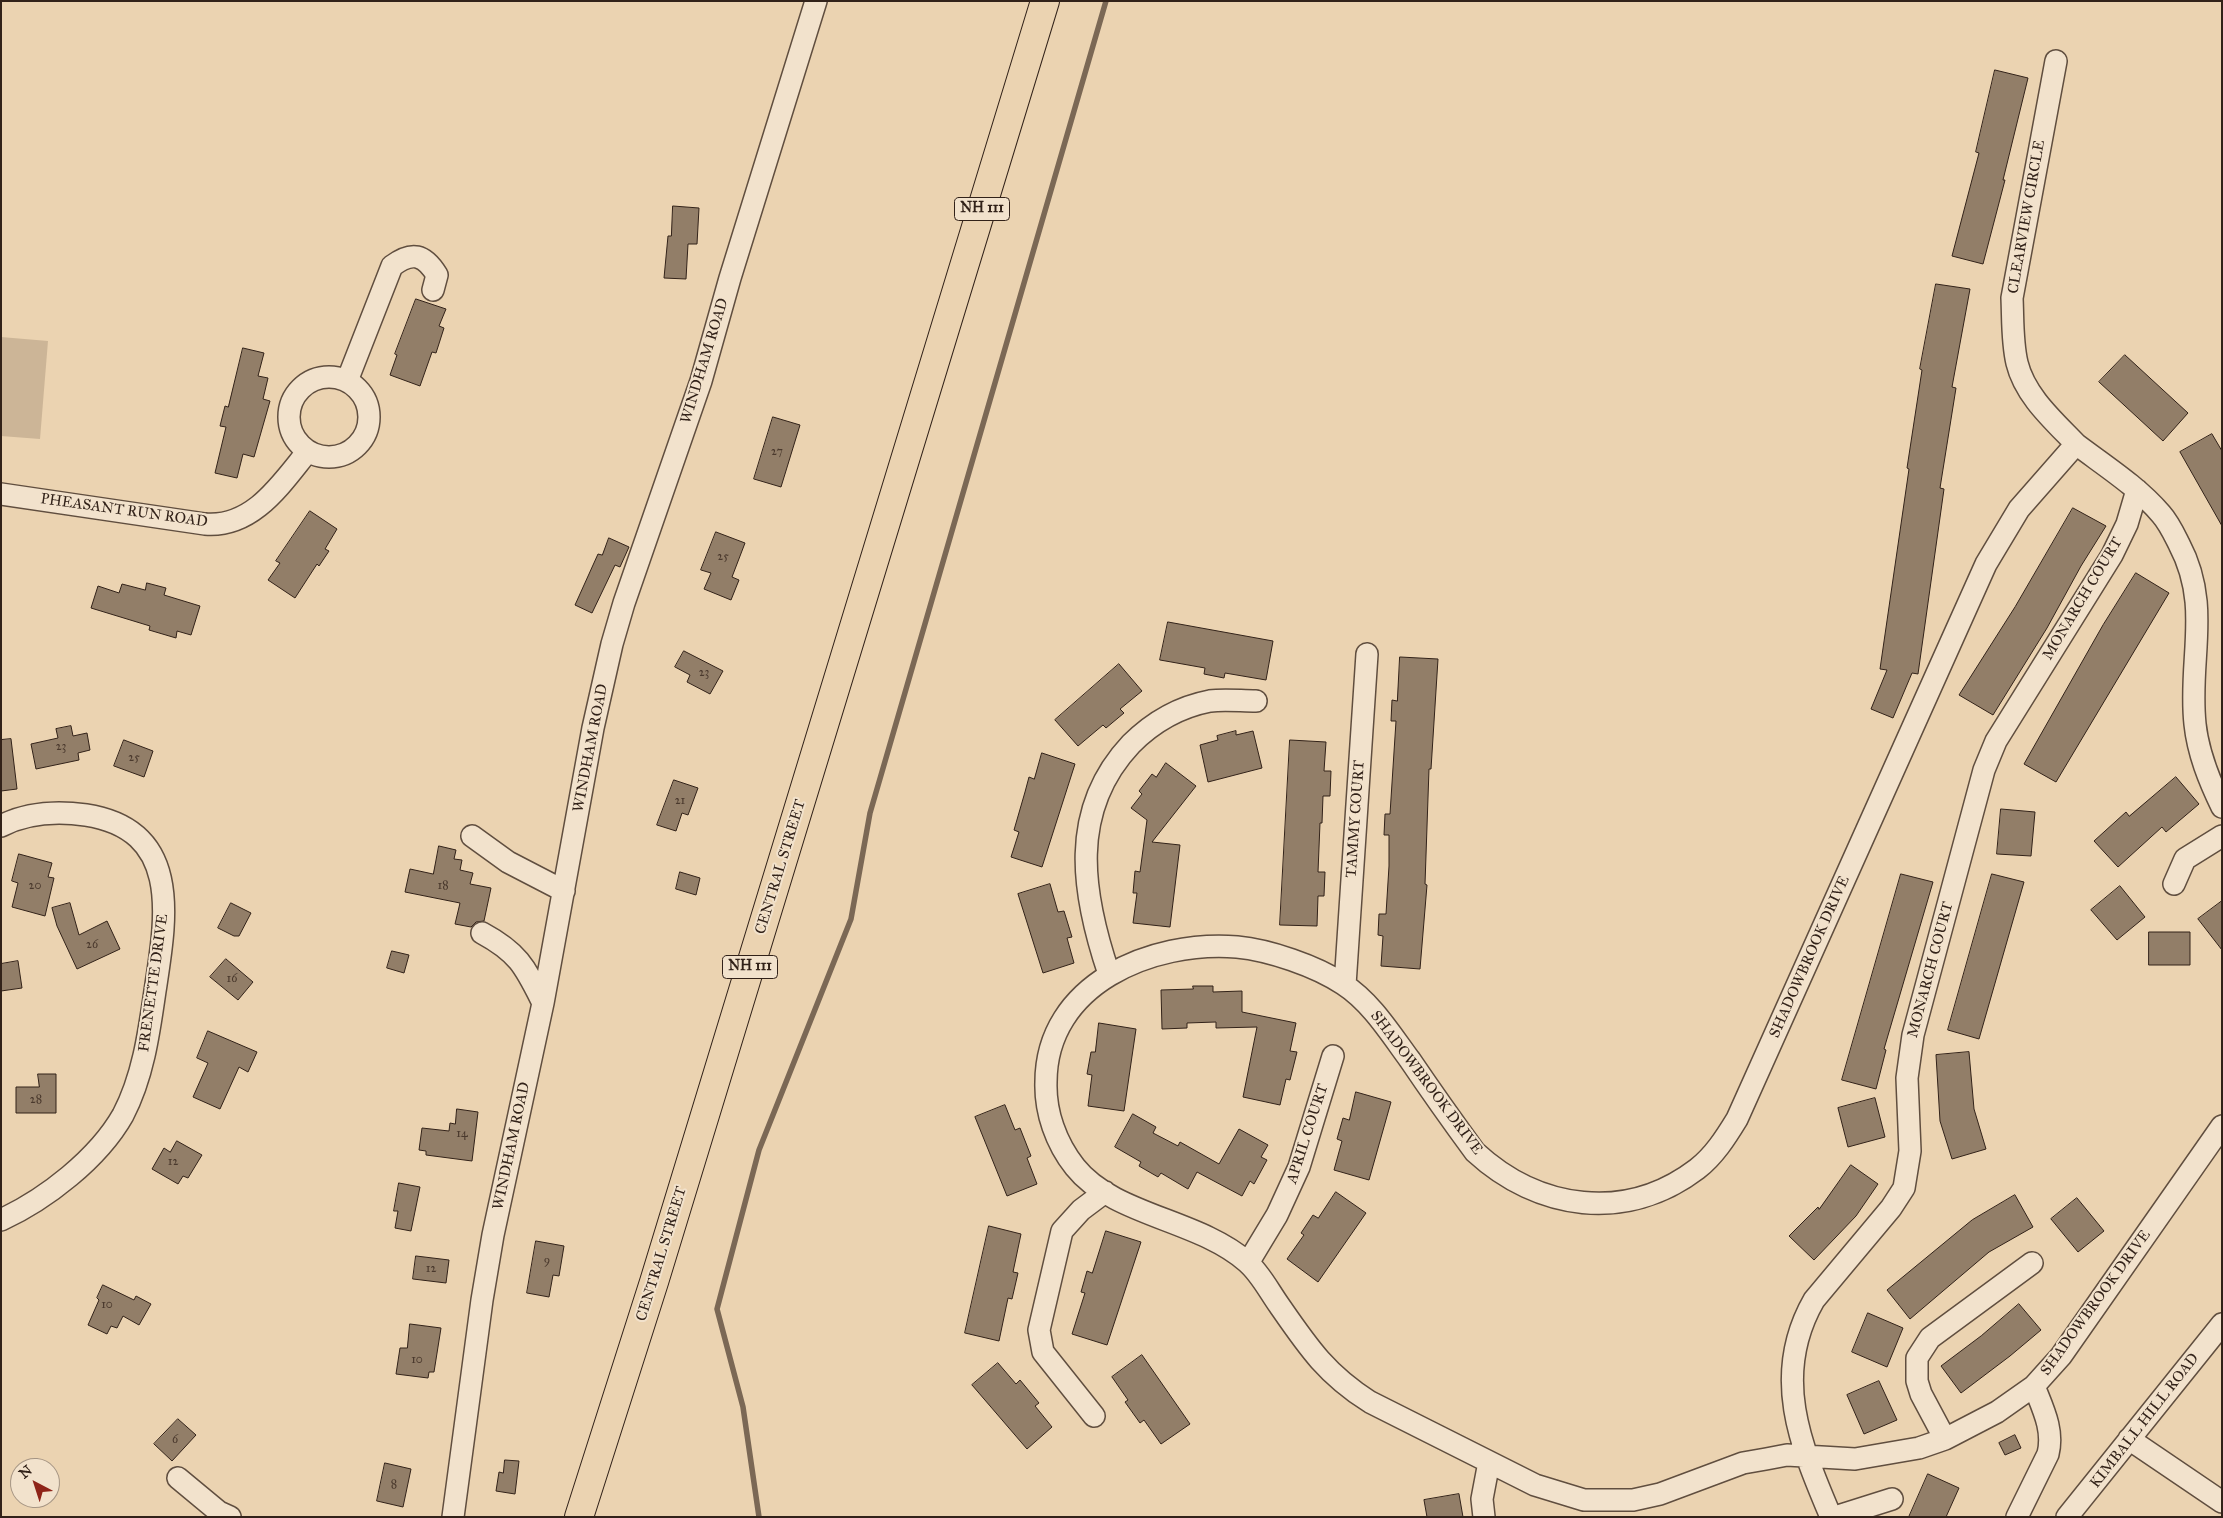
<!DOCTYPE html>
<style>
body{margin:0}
#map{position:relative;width:2223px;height:1518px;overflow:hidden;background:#ebd3b1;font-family:"IM FELL Great Primer",serif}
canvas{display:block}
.frame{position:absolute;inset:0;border:2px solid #322219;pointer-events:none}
.north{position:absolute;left:10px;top:1458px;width:50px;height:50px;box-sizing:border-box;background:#f2e2cc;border:1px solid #a59584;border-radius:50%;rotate:320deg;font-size:14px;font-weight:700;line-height:20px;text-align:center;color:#322219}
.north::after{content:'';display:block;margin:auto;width:18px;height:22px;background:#8f2418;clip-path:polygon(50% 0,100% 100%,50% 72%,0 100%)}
</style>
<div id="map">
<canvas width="2223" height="1518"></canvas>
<div class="frame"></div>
<div class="north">N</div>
</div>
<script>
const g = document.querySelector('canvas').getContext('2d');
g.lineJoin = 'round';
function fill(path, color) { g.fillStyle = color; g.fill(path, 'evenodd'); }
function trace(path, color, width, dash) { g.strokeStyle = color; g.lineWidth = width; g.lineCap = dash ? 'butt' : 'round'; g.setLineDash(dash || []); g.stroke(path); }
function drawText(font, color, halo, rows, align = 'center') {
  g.font = font + ' "IM FELL Great Primer",serif'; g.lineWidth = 4; g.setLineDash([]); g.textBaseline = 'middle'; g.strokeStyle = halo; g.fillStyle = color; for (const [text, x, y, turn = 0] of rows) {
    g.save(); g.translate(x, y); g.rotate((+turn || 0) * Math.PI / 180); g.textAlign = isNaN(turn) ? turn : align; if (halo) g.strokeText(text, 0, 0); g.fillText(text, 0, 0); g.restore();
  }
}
fill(new Path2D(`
 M1,337L48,341L40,439L1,436Z`), '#ccb597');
trace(new Path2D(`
 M759,1517L743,1407L717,1309L759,1150L851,919L870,813L1106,1`), '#7b6855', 5.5);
const building = new Path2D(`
 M1995,70L2028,78L2003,180H2005L1983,264L1952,256L1979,153L1976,152Z
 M673,206L699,208L697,244H688L686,279L664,278L668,236H671Z
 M1936,284L1970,289L1952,387L1956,388L1940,488L1944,489L1918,674L1912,673L1893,718L1871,709L1887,670L1880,669L1909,469L1907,468L1922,370L1920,369Z
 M416,299L446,309L439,326L444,328L436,353L432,352L420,386L390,375L397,355L395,354Z
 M243,348L264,353L258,376L268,378L263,399L270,401L254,457L243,454L237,478L215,473L226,427L220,426L225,406L228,407Z
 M2125,355L2188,413L2163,441L2099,382Z
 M773,417L800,425L781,487L754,479Z
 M2212,434L2222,451V526L2180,452Z
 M2073,508L2106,526L2081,566L2047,628L1993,715L1959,695L2015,607Z
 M310,511L337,529L325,549L329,551L319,566L317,564L295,598L268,580L280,563L276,561Z
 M716,532L745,543L732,577L739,580L731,600L704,589L711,573L701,570Z
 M609,538L629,547L620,567L615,565L592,613L575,605L598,554L602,555Z
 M2136,573L2169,593L2056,782L2024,764L2103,625Z
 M147,583L166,588L164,595L200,606L191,635L177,631L176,638L149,630L150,626L91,608L98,586L119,593L122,584L145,590Z
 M1168,622L1273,641L1266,680L1225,673L1224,678L1204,674L1205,668L1160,660Z
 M684,651L723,671L710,694L687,682L690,675L675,667Z
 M1400,657L1438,659L1431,769H1429L1425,884L1427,885L1420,969L1381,966L1383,936L1378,935L1379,914H1386L1389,866V835H1384L1385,814H1390L1396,721H1391L1392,700L1397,701Z
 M1119,664L1142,691L1120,709L1124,713L1106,728L1103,725L1078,746L1055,720Z
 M71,726L73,736L87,733L90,750L78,753L79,760L36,769L31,744L58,738L56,729Z
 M1236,731V735L1253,731L1262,768L1208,782L1200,745L1218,740L1217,736Z
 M11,739L17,789L1,791V740Z
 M124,740L153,751L144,777L114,766Z
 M1290,740L1326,742L1324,771H1331L1330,796H1323L1322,823H1320L1318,872H1325L1324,896H1318L1317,926L1280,925Z
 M1042,753L1075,764L1042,867L1011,857L1019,832L1014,830L1025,792L1029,777L1034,779Z
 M1166,763L1196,786L1152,842L1180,845L1170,927L1133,923L1137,893H1133L1135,871L1140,872L1147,820L1131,808L1142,794L1139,791L1152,774L1156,777Z
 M2176,777L2199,804L2166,832L2162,827L2118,867L2094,841L2126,812L2129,816Z
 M674,780L698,788L688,815L682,813L676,831L657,825Z
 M2001,809L2035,812L2031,856L1997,854Z
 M439,846L456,850L454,859L462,860L460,870L473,873L470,884L491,888L484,921L476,922L471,927L455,924L460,903L405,892L410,869L433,874Z
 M19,854L52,863L48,877L54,878L45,916L12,907L18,883L12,881Z
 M680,872L700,878L696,895L676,889Z
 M1901,874L1933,882L1884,1049L1886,1050L1876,1089L1842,1080Z
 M1992,874L2024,882L1979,1039L1948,1030Z
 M1050,884L1058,912L1064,911L1072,937L1067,938L1074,963L1043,973L1018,894Z
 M2120,886L2145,917L2117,940L2091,910Z
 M2222,901V950L2198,919Z
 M70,903L79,935L107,921L120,949L77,969L57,926L52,908Z
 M231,903L251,913L239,936H234L218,928Z
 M2149,932H2190V965H2149Z
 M392,951L409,955L404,973L387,968Z
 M226,959L253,982L238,1000L210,977Z
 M18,961L22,988L1,991V964Z
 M1193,986H1213V992L1242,991V1012L1296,1023L1290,1051L1297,1052L1290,1080L1286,1079L1280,1105L1243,1097L1257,1027L1216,1028V1022L1187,1023V1028L1162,1029L1161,990L1193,989Z
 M1099,1023L1136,1029L1124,1111L1088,1106L1092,1075L1087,1074L1091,1052H1095Z
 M208,1031L257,1052L248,1072L239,1067L220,1109L193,1097L208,1063L197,1058Z
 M1969,1052L1974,1109L1986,1149L1952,1159L1940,1121L1936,1055Z
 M38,1074H56V1113H16V1087H39Z
 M1356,1092L1391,1102L1369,1180L1334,1170L1342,1141L1337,1139L1343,1118L1349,1120Z
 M1875,1098L1885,1137L1848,1147L1838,1108Z
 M1005,1105L1015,1130L1020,1128L1031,1156L1027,1158L1037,1184L1007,1196L975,1117Z
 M457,1109L478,1112L472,1161L426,1155V1151L419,1150L422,1128L449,1131L450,1123L455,1124Z
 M1133,1114L1156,1127L1153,1133L1178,1146L1180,1142L1219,1164L1239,1129L1268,1145L1261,1157L1267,1160L1254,1184L1250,1181L1242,1196L1197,1172L1188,1189L1161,1173L1158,1177L1139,1166L1141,1162L1115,1147Z
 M177,1141L202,1155L188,1178L183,1176L178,1184L152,1169L164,1148L170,1152Z
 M1851,1165L1878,1184L1856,1216L1814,1260L1789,1236L1818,1207L1819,1209Z
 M399,1183L420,1187L411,1231L395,1228L398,1211H394Z
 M1336,1192L1366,1213L1318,1282L1287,1259L1304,1235L1301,1233L1313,1215L1318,1218Z
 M2015,1195L2033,1227L1989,1252L1910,1319L1887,1290L1972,1220Z
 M2077,1198L2104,1231L2078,1252L2051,1219Z
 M989,1226L1021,1234L1013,1272L1018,1273L1012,1299L1008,1298L999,1341L965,1333Z
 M1106,1231L1141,1242L1107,1345L1072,1334L1085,1293L1081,1292L1087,1271L1092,1273Z
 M536,1241L564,1246L559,1276L553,1275L549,1297L527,1293Z
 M416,1256L449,1260L446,1283L413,1279Z
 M103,1285L134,1300L136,1296L151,1304L139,1325L123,1316L117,1328L111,1326L107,1334L88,1325L99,1300L97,1298Z
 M2019,1304L2041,1330L2010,1356L1961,1393L1941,1366L1981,1336Z
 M1868,1313L1903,1328L1887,1367L1852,1352Z
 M410,1324L441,1328L434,1372H429L428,1378L396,1374L400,1348H407Z
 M1142,1355L1190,1424L1161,1444L1144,1420L1140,1423L1125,1402L1128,1400L1112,1377Z
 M998,1363L1016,1384L1020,1380L1039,1403L1035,1406L1052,1427L1027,1449L972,1385Z
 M1879,1381L1897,1420L1864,1434L1847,1395Z
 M178,1419L196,1435L172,1461L154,1444Z
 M2015,1435L2021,1448L2005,1455L1999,1443Z
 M505,1460L519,1461L515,1494L496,1491L499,1472L503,1473Z
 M385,1463L411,1469L403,1507L377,1501Z
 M1928,1474L1959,1488L1946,1517H1909Z
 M1459,1494L1463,1517H1427L1424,1500Z`);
fill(building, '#927e68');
trace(building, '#322219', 1);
const minor = new Path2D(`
 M2056,61L2012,298C2013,319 2012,342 2017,363C2025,396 2054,421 2076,444
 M289 417a40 40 0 1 1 80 0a40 40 0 1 1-80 0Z
 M347,381L392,266C412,251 424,254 437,275L433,290
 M1,494L205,524C253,528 281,484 308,451
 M2222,807C2209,780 2198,753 2195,724C2188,659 2212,606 2179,544C2174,534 2169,523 2161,514C2137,486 2105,466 2076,444L2019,509L1986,564L1737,1119C1726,1137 1714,1156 1697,1169C1626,1223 1538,1210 1475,1152C1453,1122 1431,1091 1410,1060C1390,1033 1371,1002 1343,984C1316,966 1269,950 1237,947C1152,940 1046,984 1046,1082C1045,1112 1056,1143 1075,1167C1114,1216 1198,1219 1247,1262C1260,1273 1269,1291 1279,1305C1308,1347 1326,1374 1370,1402L1535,1485L1584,1500H1633L1660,1494L1743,1463L1766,1459L1787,1455L1855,1459L1919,1448L1945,1439L1997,1412L2034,1386L2061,1356L2222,1126
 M1,826C28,812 57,811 86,815C183,830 166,919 155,991C149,1033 143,1077 123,1115C98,1159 46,1199 1,1220
 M472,836L508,862L564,891
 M2174,884L2185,859L2222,836
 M482,933C519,953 525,967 543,1003
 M1109,974C1082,894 1068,811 1131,744C1153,722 1179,707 1210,701C1224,699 1241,701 1256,701
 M1345,985L1367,654
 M1248,1263L1277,1215L1299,1167L1333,1056
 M1094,1416L1043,1352L1039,1330L1062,1231L1081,1210L1105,1192
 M1945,1439L1921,1394L1917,1381V1358L1930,1338L2032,1263
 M2129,1439L2222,1502
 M178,1478L219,1512L230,1517
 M453,1517L482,1300L493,1235L543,1003L593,728L612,644L624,603L701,381L730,278L816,1
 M1484,1517L1482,1499L1489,1462
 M1831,1517C1800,1444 1771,1375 1814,1300L1891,1208L1904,1188L1910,1151L1907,1078L1913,1035L1984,770L1996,741L2112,555L2127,524L2137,490
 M1835,1517L1892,1499
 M2017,1517L2048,1454C2054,1430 2043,1409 2034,1386
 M2067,1517L2222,1324`);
const major = new Path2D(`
 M579,1517L654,1282L1045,1`);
trace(minor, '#604e3f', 24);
trace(major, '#322219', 30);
trace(minor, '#f2e2cc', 21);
trace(major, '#ebd3b1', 28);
drawText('12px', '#4a392d', null, [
 ["27",777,452],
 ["25",723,557],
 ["23",704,673],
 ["23",61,747],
 ["25",134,758],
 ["21",680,801],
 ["20",35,886],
 ["18",443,886],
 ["26",92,945],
 ["16",232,979],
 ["28",36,1100],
 ["14",462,1134],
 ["12",173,1162],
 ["9",547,1261],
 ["12",431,1269],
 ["10",107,1305],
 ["10",417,1360],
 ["6",175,1440],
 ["8",394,1485]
]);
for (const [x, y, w] of [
 [982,209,55],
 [750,967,55]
]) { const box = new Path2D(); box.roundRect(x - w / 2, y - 11.5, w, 23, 4); g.fillStyle = '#f2e2cc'; g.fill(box); trace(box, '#322219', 1); }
drawText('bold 14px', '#322219', null, [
 ["NH 111",982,209],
 ["NH 111",750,967]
]);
drawText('15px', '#322219', '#f2e2cc', [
 ["CLEARVIEW CIRCLE",2027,217,-80],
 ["WINDHAM ROAD",705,361,-73],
 ["PHEASANT RUN ROAD",124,511,8],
 ["MONARCH COURT",2083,599,-59],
 ["WINDHAM ROAD",591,748,-79],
 ["TAMMY COURT",1356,819,-86],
 ["CENTRAL STREET",781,867,-73],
 ["SHADOWBROOK DRIVE",1810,957,-66],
 ["MONARCH COURT",1931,970,-75],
 ["FRENETTE DRIVE",154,983,-82],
 ["SHADOWBROOK DRIVE",1426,1083,53],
 ["APRIL COURT",1308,1134,-72],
 ["WINDHAM ROAD",512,1146,-78],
 ["CENTRAL STREET",662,1254,-73],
 ["SHADOWBROOK DRIVE",2096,1303,-54],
 ["KIMBALL HILL ROAD",2145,1421,-52]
]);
</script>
